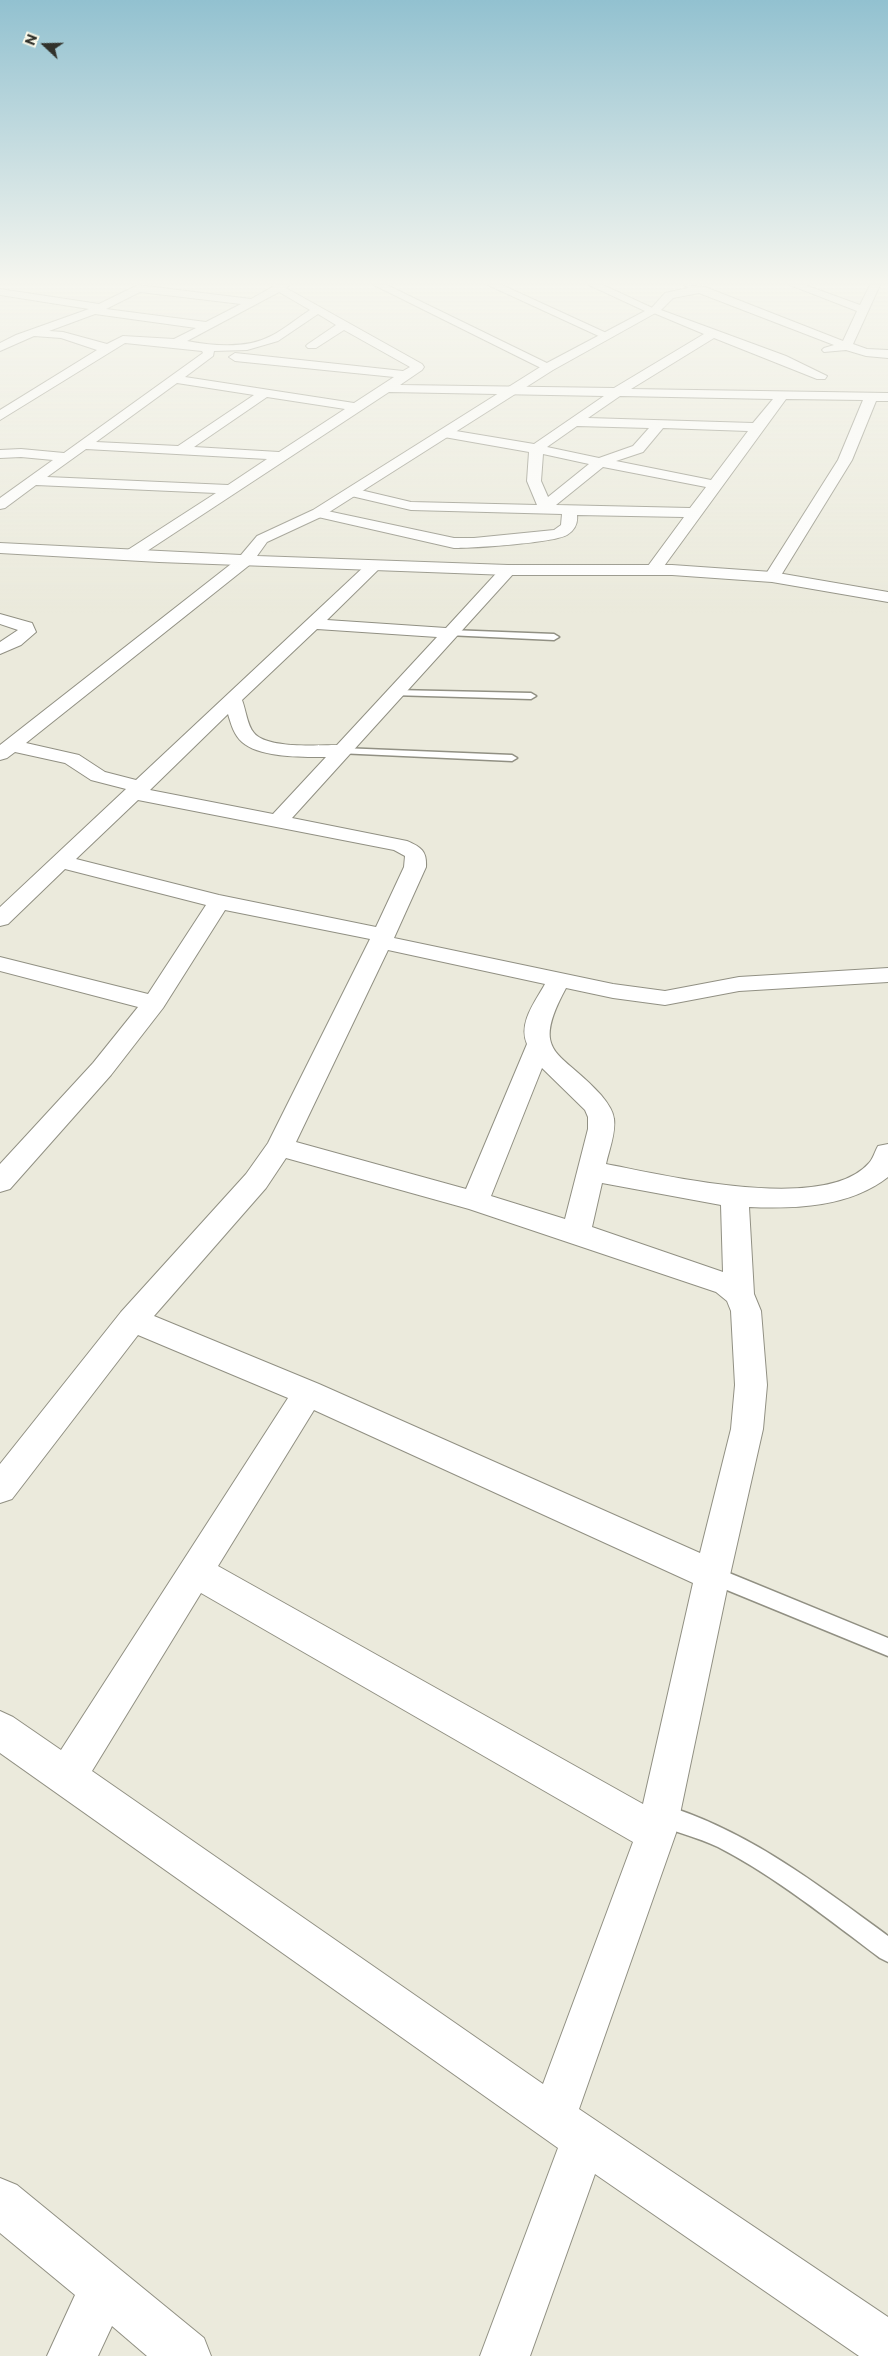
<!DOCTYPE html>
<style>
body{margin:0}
#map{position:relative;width:888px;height:2356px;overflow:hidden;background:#ebeadc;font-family:Commissioner,sans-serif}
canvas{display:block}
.north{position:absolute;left:20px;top:20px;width:50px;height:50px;-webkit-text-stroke:4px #f9f8e9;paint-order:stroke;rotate:291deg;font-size:14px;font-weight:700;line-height:20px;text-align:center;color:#32322c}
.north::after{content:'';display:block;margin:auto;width:18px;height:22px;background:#32322c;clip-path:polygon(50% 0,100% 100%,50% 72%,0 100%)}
</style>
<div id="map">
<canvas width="888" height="2356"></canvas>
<div class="north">N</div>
</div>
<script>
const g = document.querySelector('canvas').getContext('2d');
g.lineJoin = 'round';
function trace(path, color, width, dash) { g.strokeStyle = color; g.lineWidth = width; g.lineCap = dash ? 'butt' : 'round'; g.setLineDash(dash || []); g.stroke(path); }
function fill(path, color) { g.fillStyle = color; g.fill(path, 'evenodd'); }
const lane = new Path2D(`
 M450,630L554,634L559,637L554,640L447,635V631Z
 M395,690L531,693L536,696L531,699L391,695V691Z
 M342,748L512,755L517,758L512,761L338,753L337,751Z
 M712,1566L888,1638V1656L705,1581L702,1575L705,1569Z
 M661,1804C747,1830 816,1883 888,1936V1962L880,1958C828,1919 776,1877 718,1847C697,1837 675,1832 653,1823L650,1815L653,1807Z`);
const street = new Path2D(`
 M138,285L251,299L276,285H289L286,288L422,364L424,367L422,370L400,385L614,388L704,334L649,311L665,293L688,288L684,285L705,287L843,341L857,311L790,285H805L860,305L870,285H880L853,344L867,349L888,350V358L866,356L846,350L824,352L822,350L824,348L834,345L699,293L673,298L661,310L786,356L827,376L825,379H817L714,338L631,389L888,393V401H876L852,460L780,577L778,580H766L764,577L838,460L863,400L786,399L659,573H647L645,570L684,517L577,515C578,523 575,530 567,535C553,543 474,548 454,548L318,517L311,513L318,509L454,538H474L554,530L561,525L562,514L411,510L347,495L345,492L352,488L411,502L537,505L527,481L529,452L444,437L437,433L444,429L534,444L604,396L389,392L135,559H123L121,556L123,553L216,493L36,485L5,508L0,509V498L53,460L21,457L0,458V450L21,449L64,453L203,353L202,351L125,343L0,420V410L97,350L61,338L34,336L0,351V343L16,335L89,309L0,295V289L99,304ZM140,292L241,304L206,322L106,309ZM279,292L310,310C297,318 285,329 271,336C247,349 213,346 187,341ZM95,314L196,328L174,339L123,336L107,344L63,332L49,331ZM318,314L336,325L308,344L306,346L308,348H316L344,330L410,367L403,371L235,353L229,357L235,361L394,377L354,403L185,377L213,356L214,351L247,350L278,341ZM177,383L254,395L178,446L96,442ZM620,396L773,399L753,423L588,418ZM267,397L345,409L279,452L194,447ZM577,426L649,428L633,446L599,458L547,447ZM663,428L748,431L711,480L616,461L643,452ZM86,449L267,459L228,485L47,477ZM543,454L589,464L548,497L541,481ZM603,467L706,487L690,508L556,505Z
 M374,285H387L555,367L549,371L545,370Z
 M488,285H502L613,336L607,339L603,338Z
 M246,555L252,557L254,560L252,563L26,743L79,755L105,772L136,780L369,562H381L383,565L327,620L446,628L502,567H514L516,570L514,573L292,818L407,841C421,847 427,851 426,867L394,938L613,984L665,991L739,977L888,968V982L739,991L665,1005L613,998L566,988C529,1056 561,1050 601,1095C606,1101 613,1110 614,1119C616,1133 609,1150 606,1164C664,1175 825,1214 869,1163C873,1159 875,1151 878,1146L888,1144V1177C850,1207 796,1209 749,1207L754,1294L761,1311L767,1385L763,1429L730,1575L676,1833L579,2109L888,2317V2356H859L595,2174L530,2356H480L558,2148L0,1753V1711L13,1717L61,1750L288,1398L138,1335L12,1499L0,1503V1464L121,1312L246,1174L268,1143L370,939L225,910L163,1008L111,1075L10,1189L0,1192V1164L93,1063L138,1007L0,971V957L148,994L206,905L65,869L8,924L0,926V907L126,789L91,780L65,763L15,752L7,758L0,760V745L240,557ZM317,629L437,637L337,745C317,745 267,749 254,733C247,725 246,710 242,700ZM228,714C231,724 234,735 242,742C260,758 303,757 326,757L273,814L150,790ZM138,800L394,850L405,856L404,867L376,927L219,895L76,859ZM388,950L545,984C535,1002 518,1023 527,1044L466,1189L296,1142ZM542,1068L585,1110L588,1117V1129L565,1219L491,1196ZM286,1158L469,1209L716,1292L727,1301L731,1311L735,1385L731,1429L700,1553L319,1384L154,1316L266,1188ZM602,1183L721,1205L723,1272L592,1227ZM314,1410L693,1583L643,1804L218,1566ZM201,1593L633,1842L543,2084L92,1771Z
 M0,614L32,623L36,632L21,645L0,654V642L18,630L0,624Z
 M0,2178L17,2185L204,2338L211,2356H147L112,2326L98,2356H47L75,2295L0,2233Z`);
const secondary = new Path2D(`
 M589,285H603L659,311L553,370L323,516L267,542L257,556L508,565H672L772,572L888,592V602L772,582L672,575H508L159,562L0,553V543L241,555L257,536L313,510L545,364L645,311Z`);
trace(lane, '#919083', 3);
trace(street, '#919083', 2);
trace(secondary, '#919083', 2);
fill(lane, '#fff');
fill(street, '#fff');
fill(secondary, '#fff');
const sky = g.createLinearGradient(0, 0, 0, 615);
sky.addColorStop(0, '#92c1d0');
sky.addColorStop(0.46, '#f6f6ef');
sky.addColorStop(1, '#f6f6ef00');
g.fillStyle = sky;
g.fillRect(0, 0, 888, 615);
</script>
